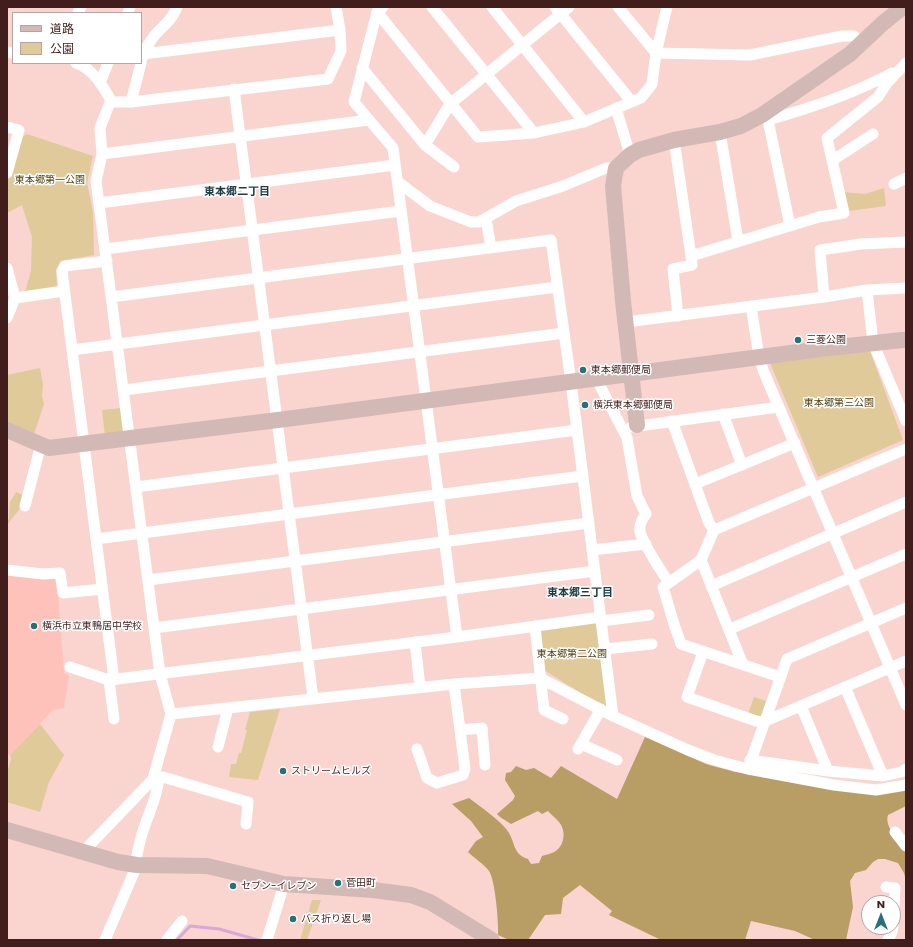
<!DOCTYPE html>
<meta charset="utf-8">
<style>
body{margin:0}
#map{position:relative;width:913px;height:947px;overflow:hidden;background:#fad4cf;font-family:Poppins,"Noto Sans JP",sans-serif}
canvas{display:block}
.frame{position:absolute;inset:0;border:8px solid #411e1b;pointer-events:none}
.legend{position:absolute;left:12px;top:12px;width:130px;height:52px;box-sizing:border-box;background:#fff;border:1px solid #b3a5a4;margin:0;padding:5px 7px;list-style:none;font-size:12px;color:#411e1b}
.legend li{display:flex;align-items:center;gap:8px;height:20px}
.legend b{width:20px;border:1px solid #b3a5a4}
.north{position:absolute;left:861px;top:895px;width:40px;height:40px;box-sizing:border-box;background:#fff;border:1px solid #b3a5a4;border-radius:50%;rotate:0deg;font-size:11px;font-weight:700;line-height:16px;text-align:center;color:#411e1b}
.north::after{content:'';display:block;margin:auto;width:14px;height:18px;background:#277179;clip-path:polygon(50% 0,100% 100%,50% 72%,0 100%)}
</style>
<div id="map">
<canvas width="913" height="947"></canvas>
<div class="frame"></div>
<ul class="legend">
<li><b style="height:5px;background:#d2b9b6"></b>道路</li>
<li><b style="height:11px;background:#e0ca99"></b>公園</li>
</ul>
<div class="north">N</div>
</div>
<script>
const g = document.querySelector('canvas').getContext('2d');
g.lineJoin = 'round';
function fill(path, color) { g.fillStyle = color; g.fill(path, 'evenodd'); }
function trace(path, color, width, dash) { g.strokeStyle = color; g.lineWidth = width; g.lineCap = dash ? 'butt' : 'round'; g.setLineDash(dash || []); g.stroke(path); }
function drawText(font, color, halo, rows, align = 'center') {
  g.font = font + ' Poppins,"Noto Sans JP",sans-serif'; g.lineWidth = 3; g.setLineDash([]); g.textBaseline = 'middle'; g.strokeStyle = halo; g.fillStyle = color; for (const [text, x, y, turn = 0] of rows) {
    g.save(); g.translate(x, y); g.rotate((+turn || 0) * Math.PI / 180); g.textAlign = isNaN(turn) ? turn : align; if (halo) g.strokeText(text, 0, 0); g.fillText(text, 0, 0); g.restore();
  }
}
fill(new Path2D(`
 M7,574L57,579L64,673L69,676L64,708L53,710L10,755H7Z`), '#fec2ba');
fill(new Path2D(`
 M27,134L93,156L87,183L93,212L94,255L60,261L56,270L57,289L25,292L31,271L32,237L22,205L7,213V184L20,138Z
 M884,188L886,206L849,211L843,192L865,194Z
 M870,351L903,440L818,477L770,363Z
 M40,368L43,385L42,396L44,404L34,434L7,424V375Z
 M122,408L125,431L105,436L102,410Z
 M16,492L25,496L21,507L7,525L9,518L10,502Z
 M598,621L608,710L544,670L538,629Z
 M754,697L766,701L760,719L748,714Z
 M280,709L258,780L229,777L231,764H236L239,753H241L247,730H245L250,712Z
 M40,724L64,755L49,782L40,812L7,802V773L11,759L10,755Z
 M312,900H321L307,940H300Z`), '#e0ca99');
fill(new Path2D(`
 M645,737L706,764L735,772L838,789H906V806L888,815C884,827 899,840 905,850C908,856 906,874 906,881L904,873L898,863L885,859H878L873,862L866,870L855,873L850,881L853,907L846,940H815L795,931L751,921L745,940H661L609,915L612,911L580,885L563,898L561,914L545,915L528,940H509L498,935C499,924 495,879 489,871C484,864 474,858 468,852L476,841L483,837L471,821L452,804L469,798C482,808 497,818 507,830C516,842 512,854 528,859L531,864L539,863L542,856C546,855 553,853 556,851C565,844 566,830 559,822C556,818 551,815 548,811L542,814L538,811L511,824L500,817L497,814L513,800L515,796L505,780L506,773L511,772L516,766L526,770L534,768L551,778L561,766L617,799Z`), '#b89e64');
trace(new Path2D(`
 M177,940L190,926L219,929L258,940`), '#d8a9d7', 3);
trace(new Path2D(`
 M383,7L377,12L354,102L393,148L457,637
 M432,7L534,133
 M492,7L584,122
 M555,7L631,101
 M618,7L656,53L750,55L842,36H854L861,44
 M377,12L478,137L534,133L584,122L641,98L652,84L656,53L667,7
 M78,13L81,7
 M128,13L130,7
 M7,52L13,53
 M143,54L340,30
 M141,62C143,53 147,46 152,39C160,27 172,22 177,7
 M76,63C94,69 103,87 112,102L109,105L100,128L102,154L96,181L160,674L171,714L153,779L83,852
 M362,68L425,145L454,167
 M100,83L108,63
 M234,89L313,698
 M112,102H131L328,79L341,51L340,30L336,7
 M131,102L141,63
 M616,108L630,155
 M763,115L768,120L790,226
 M768,120C811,108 853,94 892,73
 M7,127L19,130L7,173
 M720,132L738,241
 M674,140L691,256
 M425,145L450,104L569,7
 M102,154L369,120
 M833,160L873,134
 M398,182L430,206L471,222H479L516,201L563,186L606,168H616
 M894,184L906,178
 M99,203L395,165
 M486,219L491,248
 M105,249L401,211
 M107,261L65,266L62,271L114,680
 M7,268L15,298L7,318
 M867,290L873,343L906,421
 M111,297L551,240L571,382L613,716
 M824,297L820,250L861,244L906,242
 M15,298L64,291
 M751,306L759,357L763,370L906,705
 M678,316L673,269L692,265L691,256L819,217L844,213L827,138L878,97L887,83L906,63
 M626,322L824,297L867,290L906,288
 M72,350L557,287
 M596,378L627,438L637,496L646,514C642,519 639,526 640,532C644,546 661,570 669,583
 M124,390L564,333
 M723,414L742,465
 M672,421L709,523L714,530
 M631,427L779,407
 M695,484L795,443
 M136,487L577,430
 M25,506L41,444
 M96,539L583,476
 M592,550L646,544
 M701,560L743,665
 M7,570L43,574L60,573L63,593L102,589
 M148,580L589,523
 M711,586L906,502
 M906,608L787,659L748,769L834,785L876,790L906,785
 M601,621L649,615
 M535,626L544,710L563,719
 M154,628L595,571
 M730,629L906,554
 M415,642L420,687
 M605,649L652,644
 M703,652L687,697L756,721L763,722L906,661
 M70,667L109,680L457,637L601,617
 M780,677L681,644L674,624L663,587L701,560L714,530L906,449
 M109,680L114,719
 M454,684L460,730L482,728L485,765
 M845,687L883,776
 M801,706L828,771
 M171,714L454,684L540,678L613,716L688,750L714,760L748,769
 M581,744L617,760
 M218,747L228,708
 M417,749L427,778L437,783L463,775L465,769L460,730
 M578,749L601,709
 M750,760L828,771L883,776L901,772L906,769
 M153,779L163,777L248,802L246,824
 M895,832L906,846
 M135,865C137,855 139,844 142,834C148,814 157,799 159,778
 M886,887L895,888L893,925
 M105,940L137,865
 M167,940L182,921
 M267,940L284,884
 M888,940L892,932L893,927`), '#fff', 11);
trace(new Path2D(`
 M637,425L623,301L613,186L616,168L630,155L639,150L674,140L720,132L741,126L762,115L850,54L883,23L903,7
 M7,430L49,448L286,419L821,349L902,340H906
 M7,830L118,862L137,865L207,866L284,884L373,890L411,895L430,902L492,940`), '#d2b9b6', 16);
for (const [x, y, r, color] of [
 [798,340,4,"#277179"],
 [583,370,4,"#277179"],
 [585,405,4,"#277179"],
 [34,626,4,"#277179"],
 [283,771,4,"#277179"],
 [338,883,4,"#277179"],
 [233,886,4,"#277179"],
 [293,919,4,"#277179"]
]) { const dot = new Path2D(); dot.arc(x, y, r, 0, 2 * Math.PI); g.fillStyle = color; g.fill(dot); trace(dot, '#fff', 1.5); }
drawText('10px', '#524011', '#fff', [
 ["東本郷第一公園",50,180],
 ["東本郷第三公園",839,403],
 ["東本郷第二公園",572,654]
]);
drawText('10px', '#411e1b', '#fff', [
 ["三菱公園",806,340],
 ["東本郷郵便局",591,370],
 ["横浜東本郷郵便局",593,405],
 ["横浜市立東鴨居中学校",42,626],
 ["ストリームヒルズ",291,771],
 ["菅田町",346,883],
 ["セブン-イレブン",241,886],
 ["バス折り返し場",301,919]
], 'left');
drawText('bold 11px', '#1c3e42', '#fff', [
 ["東本郷二丁目",237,192],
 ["東本郷三丁目",580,593]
]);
</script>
